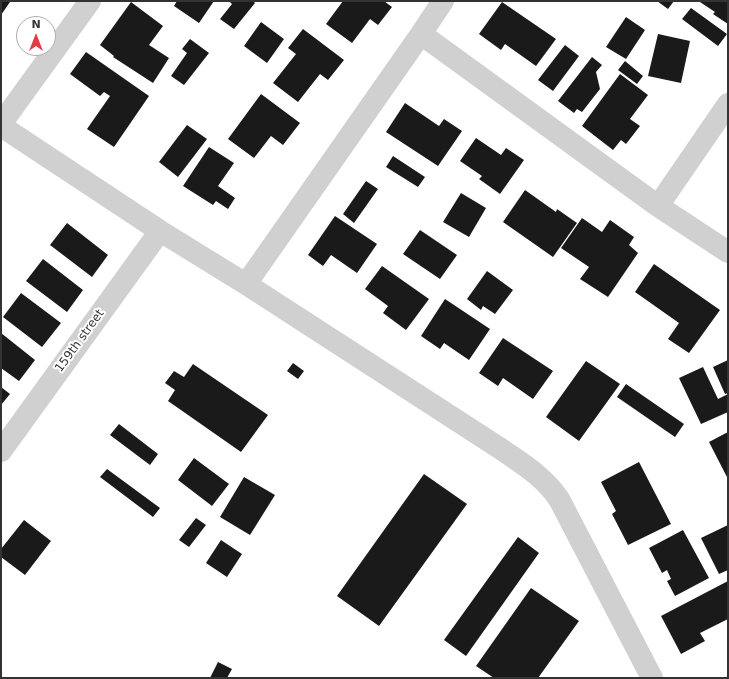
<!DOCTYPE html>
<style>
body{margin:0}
#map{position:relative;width:729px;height:679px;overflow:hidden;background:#fff;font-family:"DejaVu Sans",sans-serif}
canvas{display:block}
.frame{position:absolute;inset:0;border:2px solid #333;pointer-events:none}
.north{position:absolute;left:16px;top:16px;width:40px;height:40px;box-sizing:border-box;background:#fff;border:1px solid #adadad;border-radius:50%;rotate:0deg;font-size:11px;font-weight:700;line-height:16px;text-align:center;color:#333}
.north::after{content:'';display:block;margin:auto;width:14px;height:18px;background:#e63946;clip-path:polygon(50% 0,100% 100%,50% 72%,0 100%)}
</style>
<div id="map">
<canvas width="729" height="679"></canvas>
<div class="frame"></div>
<div class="north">N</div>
</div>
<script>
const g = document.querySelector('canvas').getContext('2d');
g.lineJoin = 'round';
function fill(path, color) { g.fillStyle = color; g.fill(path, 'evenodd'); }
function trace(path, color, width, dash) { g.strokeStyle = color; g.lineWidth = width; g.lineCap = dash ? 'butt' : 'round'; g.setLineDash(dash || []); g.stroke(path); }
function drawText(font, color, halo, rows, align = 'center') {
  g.font = font + ' "DejaVu Sans",sans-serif'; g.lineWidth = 4; g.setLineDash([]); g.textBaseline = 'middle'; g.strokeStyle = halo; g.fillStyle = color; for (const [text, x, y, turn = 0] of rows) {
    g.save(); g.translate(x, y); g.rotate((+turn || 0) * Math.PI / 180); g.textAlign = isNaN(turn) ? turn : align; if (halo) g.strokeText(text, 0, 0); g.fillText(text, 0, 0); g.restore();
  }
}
fill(new Path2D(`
 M1,1H9L10,2L1,15Z
 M177,1H214L199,23L174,6Z
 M229,1H253L255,3L234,29L220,19L232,4Z
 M343,1H384L392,7L378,25L370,19L352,43L326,24Z
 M657,1H674L668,9Z
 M701,1H728V24L713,14L715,12L700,2Z
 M131,2L163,26L149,45L169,58L153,83L113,57L114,56L100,45Z
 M502,2L556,39L536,66L505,44L501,50L479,34Z
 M691,8L727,34L718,46L682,19Z
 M626,17L645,30L626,59L606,47Z
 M261,22L284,39L267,63L244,46Z
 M303,29L344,60L328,80L320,74L298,102L273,83L296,54L288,48Z
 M658,34L690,41L681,83L648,76Z
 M190,39L209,53L184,85L171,76L187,53L182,49Z
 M565,45L579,56L553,91L538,80Z
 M86,52L149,96L114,147L87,129L110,96L104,92L100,96L70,74Z
 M592,57L602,65L596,72L600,89L582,112L577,109L574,113L558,101Z
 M625,61L643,76L637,84L618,70Z
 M620,74L648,95L630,119L640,126L626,144L621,140L613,150L582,126Z
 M261,94L300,123L283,145L271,136L254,158L228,139Z
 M405,103L439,126L444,119L462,131L438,166L386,132Z
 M187,125L207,139L178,177L159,162Z
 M476,138L501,155L506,148L524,160L500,194L479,179L482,176L460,161Z
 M209,147L234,163L218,186L235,198L228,209L216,201L213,205L183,186Z
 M393,156L425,177L418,187L386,167Z
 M366,181L378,189L354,223L343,214Z
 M525,190L556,212L557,209L577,223L553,257L503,222Z
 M461,193L486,208L469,237L443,222Z
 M335,216L377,244L357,273L331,255L323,266L308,255Z
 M582,218L602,232L610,220L634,237L629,245L638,253L608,297L580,279L589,267L561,248Z
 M67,223L108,255L92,277L50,245Z
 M420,230L457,255L440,279L403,254Z
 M43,259L83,290L67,312L26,281Z
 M654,264L720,310L689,353L668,339L679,323L635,292Z
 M382,266L429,299L406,330L383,313L388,306L365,289Z
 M487,271L513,290L495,314L483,306L481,310L467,299Z
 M21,293L61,323L42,347L3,317Z
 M445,299L490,329L469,360L444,343L440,349L421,336Z
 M1,333L35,360L19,381L1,368Z
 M503,338L553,371L533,399L503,378L498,386L479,373Z
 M728,360V393L725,394L713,367Z
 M586,361L620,384L579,441L546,417Z
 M293,363L304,371L298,379L287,371Z
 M193,364L268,415L241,452L168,401L175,390L165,383L174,371L184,377Z
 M703,367L718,399L728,394V412L701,424L679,378Z
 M626,384L684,424L675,437L617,397Z
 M1,387L10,394L1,405Z
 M119,424L158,454L150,465L110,435Z
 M728,432V479L709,442Z
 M194,458L229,484L212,506L178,480Z
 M639,462L671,524L628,545L612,514L616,511L601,482Z
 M107,469L160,508L153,517L100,477Z
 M424,474L467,504L379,626L337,596Z
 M244,477L275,495L250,535L220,517Z
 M196,518L206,525L189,547L179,540Z
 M24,520L51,541L25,575L1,557V549Z
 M728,525V570L719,574L701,538Z
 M683,530L709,578L675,596L667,581L671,579L667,570L662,573L649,548Z
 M518,537L539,553L466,656L444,640Z
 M221,540L242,554L227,577L206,563Z
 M728,581V619L700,633L705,641L681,654L661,616Z
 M531,588L579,621L538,678H494L476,666Z
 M218,662L232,669L227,678H210Z`), '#1a1a1a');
trace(new Path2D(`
 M421,34L658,206L728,252
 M1,124L90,1
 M1,126L160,231L246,284L501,449C524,465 543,476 559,499L652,678
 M658,206L728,104
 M246,284L421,34L443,1
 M1,451L160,231`), '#d0d0d0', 22);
drawText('12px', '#333', '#fff', [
 ["159th street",80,341,-54]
]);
</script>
